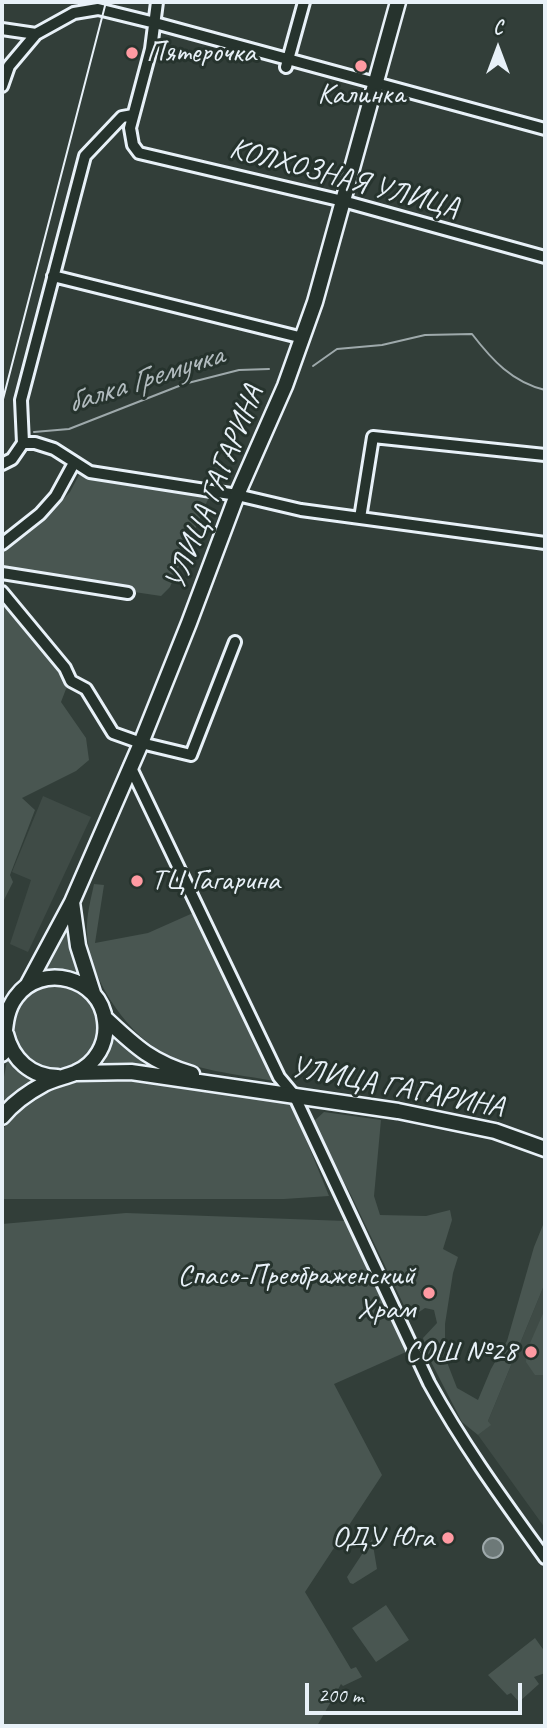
<!DOCTYPE html>
<meta charset="utf-8">
<style>
body{margin:0}
#map{position:relative;width:547px;height:1728px;overflow:hidden;background:#323e39;font-family:Caveat,sans-serif}
canvas{display:block}
.frame{position:absolute;inset:0;border:4px solid #e8f1f8;pointer-events:none}
.north{position:absolute;left:463px;top:14px;width:70px;height:70px;-webkit-text-stroke:5px #26332d;paint-order:stroke;rotate:0deg;font-size:19px;font-weight:700;line-height:28px;text-align:center;color:#e8f1f8}
.north::after{content:'';display:block;margin:auto;width:24px;height:32px;background:#e8f1f8;clip-path:polygon(50% 0,100% 100%,50% 72%,0 100%)}
.scale{position:absolute;left:305px;top:1683px;width:217px;height:32px;box-sizing:border-box;border:4px solid #e8f1f8;border-top:0;padding-left:9px;font-size:21px;line-height:24px;white-space:nowrap;color:#e8f1f8;-webkit-text-stroke:5px #26332d;paint-order:stroke}
</style>
<div id="map">
<canvas width="547" height="1728"></canvas>
<div class="frame"></div>
<div class="north">С</div>
<div class="scale">200 m</div>
</div>
<script>
const g = document.querySelector('canvas').getContext('2d');
g.lineJoin = 'round';
function fill(path, color) { g.fillStyle = color; g.fill(path, 'evenodd'); }
function trace(path, color, width, dash) { g.strokeStyle = color; g.lineWidth = width; g.lineCap = dash ? 'butt' : 'round'; g.setLineDash(dash || []); g.stroke(path); }
function drawText(font, color, halo, rows, align = 'center') {
  g.font = font + ' Caveat,sans-serif'; g.lineWidth = 6; g.setLineDash([]); g.textBaseline = 'middle'; g.strokeStyle = halo; g.fillStyle = color; for (const [text, x, y, turn = 0] of rows) {
    g.save(); g.translate(x, y); g.rotate((+turn || 0) * Math.PI / 180); g.textAlign = isNaN(turn) ? turn : align; if (halo) g.strokeText(text, 0, 0); g.fillText(text, 0, 0); g.restore();
  }
}
fill(new Path2D(`
 M43,796L91,817L28,952L10,944L31,880L12,872Z
 M545,1283V1528L478,1435L490,1425L488,1421Z`), '#3f4b46');
fill(new Path2D(`
 M79,475L179,489L209,497L170,587L161,596L7,573L2,570V550L7,542L23,535L35,523L39,524L70,492Z
 M2,597L71,684L66,689L61,702L86,738L89,760L76,771L22,798L35,810L10,875L13,882L2,904Z
 M94,884L104,885L95,943L148,933L193,913L277,1079L274,1081C237,1074 193,1071 160,1051C123,1029 88,975 87,932C86,916 91,899 94,884Z
 M66,931L70,932L79,975L60,970L39,974Z
 M14 1028a42 42 0 1 1 84 0a42 42 0 1 1-84 0Z
 M113,1033L147,1065L146,1067L99,1064L108,1049Z
 M8,1056L40,1081L2,1106V1087Z
 M84,1078L115,1079L278,1099L292,1105L329,1196L284,1199H2V1133C13,1102 56,1089 84,1078Z
 M324,1112L381,1120L374,1196L380,1215L426,1216L450,1210L452,1220L443,1249L458,1257L453,1273L445,1324V1357L457,1388L478,1400L491,1369L507,1341L534,1247L545,1220V1283L488,1421L491,1425L478,1435L462,1422L428,1356L423,1338L437,1323L434,1310L425,1308L410,1318L351,1195L312,1123Z
 M126,1213L346,1221L406,1352L334,1384L382,1475L305,1592L351,1669L356,1667L362,1677L343,1686L341,1684L317,1726H2V1224Z
 M545,1309V1375H535L526,1362L527,1350Z
 M372,1539L377,1569L353,1584L350,1583L347,1577Z
 M386,1605L409,1640L376,1662L352,1628Z
 M535,1638L545,1652V1673L534,1677L539,1684L519,1702L511,1693L507,1695L488,1675Z`), '#495651');
const water = new Path2D(`
 M483 1548a10 10 0 1 1 20 0a10 10 0 1 1-20 0Z`);
fill(water, '#6d7978');
trace(water, '#9ea9ab', 2);
trace(new Path2D(`
 M313,366L337,349L382,345L425,335L472,334C492,360 512,382 545,390
 M34,432L69,429L184,384L239,370L269,369`), '#9ea9ab', 2);
const minor = new Path2D(`
 M157,2L151,49L130,128L133,145L139,153L343,201L545,257
 M2,29L36,34L74,13L98,9L155,23L545,129
 M286,67L304,2
 M2,86L9,66L36,34
 M53,276L303,338
 M23,443H35L54,449L90,472L237,495L301,510L545,543
 M2,464L12,459L23,443L21,400L85,156L122,117L133,115
 M360,518L373,437L545,455
 M2,544L40,514L56,496L74,463
 M2,573L128,593
 M2,592L65,668L71,681L86,689L113,733L141,743L191,755L235,642
 M130,766L279,1077L294,1095L429,1383C463,1445 504,1501 545,1558`);
const major = new Path2D(`
 M72,902L78,946L93,993
 M27,986L72,902L139,748L189,623L237,495L285,386L315,302L398,2
 M105,1018C135,1046 151,1062 192,1074
 M6,1034C12,1059 31,1077 58,1077
 M2,1054C6,1035 3,1014 16,997C41,962 101,977 105,1021C108,1043 96,1064 75,1073C65,1077 54,1079 44,1084C29,1092 13,1103 2,1117
 M76,1073L131,1072L398,1111L495,1131L545,1149`);
trace(minor, '#e8f1f8', 16);
trace(major, '#e8f1f8', 19);
trace(minor, '#26332d', 10);
trace(major, '#26332d', 14);
trace(new Path2D(`
 M2,403L106,2`), '#e8f1f8', 2);
for (const [x, y, r, color] of [
 [132,53,7,"#ff9aa2"],
 [361,66,7,"#ff9aa2"],
 [137,881,7,"#ff9aa2"],
 [429,1293,7,"#ff9aa2"],
 [531,1352,7,"#ff9aa2"],
 [448,1538,7,"#ff9aa2"]
]) { const dot = new Path2D(); dot.arc(x, y, r, 0, 2 * Math.PI); g.fillStyle = color; g.fill(dot); trace(dot, '#26332d', 2.5); }
drawText('30px', '#e8f1f8', '#26332d', [
 ["Пятерочка",146,53,"left"],
 ["Калинка",361,95,"center"],
 ["ТЦ Гагарина",151,881,"left"],
 ["Спасо-Преображенский",415,1276],
 ["Храм",415,1310],
 ["СОШ №28",517,1352],
 ["ОДУ Юга",434,1538]
], 'right');
drawText('30px', '#e8f1f8', '#26332d', [
 ["КОЛХОЗНАЯ УЛИЦА",344,179,15],
 ["УЛИЦА ГАГАРИНА",215,488,-68],
 ["УЛИЦА ГАГАРИНА",397,1088,11]
]);
drawText('italic 32px', '#b1bbbe', '#26332d', [
 ["балка Гремучка",145,380,-18]
]);
</script>
